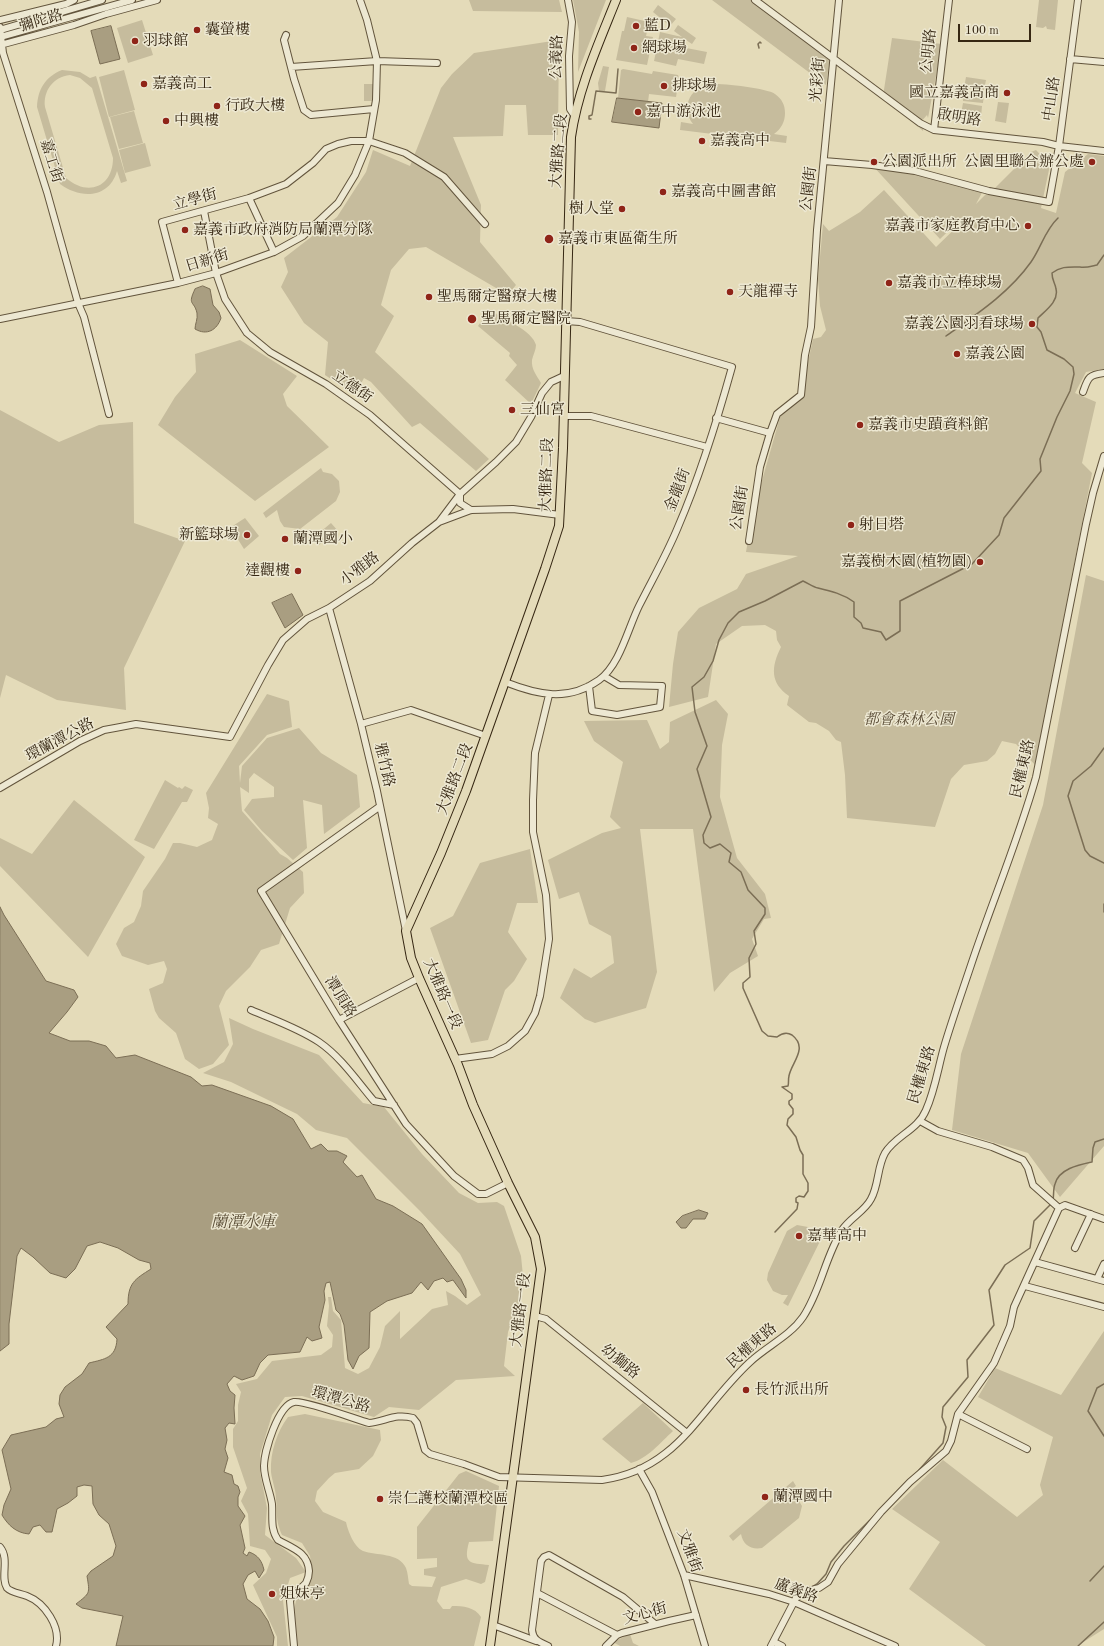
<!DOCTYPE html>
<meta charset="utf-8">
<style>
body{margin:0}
#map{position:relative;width:1104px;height:1646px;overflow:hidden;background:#e4dbb9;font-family:"Old Standard TT",serif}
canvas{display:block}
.scale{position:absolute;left:958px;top:24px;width:73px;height:18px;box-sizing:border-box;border:2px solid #362713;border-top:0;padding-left:5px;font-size:12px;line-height:14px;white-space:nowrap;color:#362713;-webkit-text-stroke:3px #ede8d2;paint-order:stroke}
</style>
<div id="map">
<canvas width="1104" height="1646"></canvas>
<div class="scale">100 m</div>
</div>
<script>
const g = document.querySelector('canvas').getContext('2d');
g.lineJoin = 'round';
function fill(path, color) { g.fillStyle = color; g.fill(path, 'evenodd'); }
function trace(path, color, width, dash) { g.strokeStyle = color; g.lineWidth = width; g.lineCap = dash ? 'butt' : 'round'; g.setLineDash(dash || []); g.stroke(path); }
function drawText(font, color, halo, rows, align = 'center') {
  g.font = font + ' "Old Standard TT","Noto Serif TC",serif'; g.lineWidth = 3; g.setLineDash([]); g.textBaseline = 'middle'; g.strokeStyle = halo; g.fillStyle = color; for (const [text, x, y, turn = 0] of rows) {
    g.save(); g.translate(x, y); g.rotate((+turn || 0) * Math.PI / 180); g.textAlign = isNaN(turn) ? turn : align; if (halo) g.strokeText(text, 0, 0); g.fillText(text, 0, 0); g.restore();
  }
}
fill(new Path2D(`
 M469,0H559L562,12L473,11Z
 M573,0H606L578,72L579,32Z
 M712,0H751L830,57L826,85Z
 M1039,0H1058L1055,30L1047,29L1046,26L1043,28L1036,27Z
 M658,5L676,19L670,26L653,12Z
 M627,17L649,22L646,36L653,37L647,65L616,60L622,31H624Z
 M142,20L153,55L128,63L117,28Z
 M678,25L696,38L692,44L683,38L681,47L707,52L704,64L678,59L676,66L654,61L660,32L682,37L674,31Z
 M892,38L942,44L928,118L927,115L920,123L924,125L923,131L883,96Z
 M559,40L558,135H528L526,105H505L503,136L453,137L481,205L480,242L516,285L508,295L426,247L409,249L391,270L381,305L394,316L375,352L489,459L476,471L420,423L412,427L371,382L364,378L355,395L325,375L328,342L304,323L281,287L288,272L284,258L337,217L366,172L373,150L410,166L441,88L452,74L474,53Z
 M603,66L609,67L605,91H599L598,83Z
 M623,69L652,74L653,71L678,75L679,78L676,97L649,94L648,102L618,98L621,70Z
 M62,70L80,72L90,78L96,76L127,181L121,183L117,171C109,199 80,199 60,184L37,107C38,89 45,77 62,70ZM70,75L80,78L92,88L113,158C113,187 88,197 66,178L45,107C43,91 53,77 70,75Z
 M124,70L135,110L109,117L99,77Z
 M966,77L986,80L984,90L964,88Z
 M364,84H373V101H364Z
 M707,84C719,83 766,88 775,94C782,99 785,105 785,113C785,122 781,129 774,134L787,136L786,143L680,130L681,122L693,124C681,108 689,90 707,84Z
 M964,91L984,93L983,103L963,101Z
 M998,102L1009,103L1006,123L995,121Z
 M963,103L982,106L981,117L961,114Z
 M134,111L143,143L119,149L110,117Z
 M145,143L151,166L125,173L119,150Z
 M1036,150L1050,165L1041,208L1056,213L1065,172L1088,154L1104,156V369L1086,372L1075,393L1096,402L1082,463L1092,473L1035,765L1016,744L1002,741L995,754L987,761L964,765L951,779L935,827L847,818L845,775L841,742L836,740L829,731L816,723L809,722L787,705L789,696C770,683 771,667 781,647L777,640L776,631L765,625L742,626L716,644L708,697L669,707L673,664L678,632L699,608L737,589L746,574L798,556L746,552L752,516L780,417L801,395L813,339L821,337L826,330L820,306L818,279L823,224L829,231L860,212L884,190L936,247L965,219L964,216L940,239L872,165L920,173L984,189L976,204L989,191H992L1031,152Z
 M489,310C501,317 533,331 536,345C536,350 533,355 532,360C531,369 537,376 541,383L531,404L505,380L517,365L509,356L510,353L478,326Z
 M240,340L297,376L283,394L287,406L329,447L255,501L158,425L175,397L196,372L195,354Z
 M0,410L59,442L99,425L133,422L134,523L185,541L124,668L126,710L57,700L6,675L0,698Z
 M321,468L323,472L332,474L339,481L340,492L336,501L300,529L284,527L280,521L277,510L266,518L263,513Z
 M245,518L259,536L244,549L234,533L228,529Z
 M331,523L338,531L319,545L313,538Z
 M1086,575L1104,581V1146L1060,1197L1028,1153L952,1130L961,1054L1043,805Z
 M267,694L289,701L292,727L267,735L239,766L240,783L242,766L267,738L299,728L321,753L357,775L360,807L324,834L322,805L303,800L307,848L293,860L262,831L244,810L252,799L274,797V787L254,773L249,779V793L240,787L242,811L280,854L287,858L303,872L304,893L290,908L279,944L261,950L250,967L226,991L219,1006L229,1045L213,1064L199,1069L185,1059L176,1033L159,1018L155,1011L149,989L163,983L167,969L164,961L148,965L122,956L116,944L124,928L134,922L141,906L143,891L165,859L173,843H180L197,847L212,840L218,824L208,818L209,808L206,793Z
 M716,700L728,714L722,745L720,797L737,858L765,894L771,918L764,919L752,939L758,956L730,973L714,992L693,829H640L657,972L646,1008L595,1023L585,1019L560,998L574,968L591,978L614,963L611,936L589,924L579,892L559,899L548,860L602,833L621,828L610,817L623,762L594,741L584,721L647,720L660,749L669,742L670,722Z
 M165,780L178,788L179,787L182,789L185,786L193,790L187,802H182L154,849L134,840Z
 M74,800L145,857L88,957L0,866V838L32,854Z
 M530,849L538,903H517L508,932L527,959L514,981L505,990L488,1040L471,1043L430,928L453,916L480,863Z
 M229,1018L253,1029L319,1055L363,1103L384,1107L422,1154L459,1193L478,1203L497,1202L504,1206L521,1256L523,1276L518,1287L523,1309L515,1313L508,1332L504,1366L515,1376L456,1380L419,1410L389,1407L374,1417L302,1396L285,1397L272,1415L260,1454V1472L267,1508L265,1535L296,1558L306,1572L290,1578L283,1600L288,1646H277V1637L253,1585L266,1573L271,1559L265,1550L250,1546L248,1514L241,1501L247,1488L233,1447V1429L238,1421V1405L241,1392L236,1384L257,1379L272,1361L321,1355L332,1347L333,1335L327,1326L329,1306L328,1297H331L333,1311L341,1320L345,1368L358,1374L369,1368L380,1347L385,1326L400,1311V1339L432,1309L448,1305L446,1291L455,1296L467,1305L481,1295L460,1254L421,1212L347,1138L316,1130L297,1114L231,1082L203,1073L224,1062L233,1044Z
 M797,1225L808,1227L815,1235L817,1230L824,1233L788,1306L783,1303L788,1295H782L773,1291L767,1280L768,1273L787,1231Z
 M1104,1331V1629L1077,1646H986L909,1589L940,1542L892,1509L943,1460L1017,1517L1043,1495L1040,1485L1053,1437L978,1397L995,1368L1061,1395Z
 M643,1403L673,1431C661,1442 647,1459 631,1463L602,1439Z
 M305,1414L380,1430L381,1440L373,1456L359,1469L335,1473L329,1478L317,1491L315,1501L323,1512L346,1522C348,1531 354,1547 363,1551C376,1556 399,1552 406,1568C408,1573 408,1579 409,1584L412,1586L432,1587L436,1577L424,1575V1569L437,1567V1558L417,1559V1527L459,1474L466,1471L499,1486L493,1541L469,1542C463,1564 470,1563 489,1565L485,1582L481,1584L466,1579L441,1587L437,1601L443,1609H450L452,1606C463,1606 475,1607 481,1617L474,1646H296L294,1610L297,1596L310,1579L312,1570L310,1556L302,1543L282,1535C275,1519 278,1515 276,1499C276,1490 272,1481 271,1472C270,1452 277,1432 288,1417Z
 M793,1481L796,1486L788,1492L796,1496L802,1506L799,1518L762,1548C751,1550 743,1545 741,1534L733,1541L729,1536Z
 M630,1634L633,1643L639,1646H620L613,1642Z`), '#c6bc9d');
const water = new Path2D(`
 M111,26L120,59L100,64L91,31Z
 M617,98L662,103L659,128L612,122Z
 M203,286L210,289L213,305L219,312L221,318C217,330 207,336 195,329C195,324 198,319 197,313C194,300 187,306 195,289Z
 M292,594L303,615L285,628L272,603Z
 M0,907L4,915L46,981L74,990L78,997L67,1012L49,1033L70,1041H89L106,1046L116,1058L135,1055L191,1077L202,1086L212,1085L271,1106L293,1119L311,1149L321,1144L328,1151H337L347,1156L343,1162L357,1177L362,1175L376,1199L393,1206L422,1224L461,1279L466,1290V1298L453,1280L447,1282L443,1278L434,1281L428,1290L421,1282L412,1293L387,1301L370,1312L369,1348L359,1356L353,1369L348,1360L344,1325L340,1314L336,1310L330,1282L326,1283L324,1291L325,1300L319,1327L322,1338L312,1341L307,1337L300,1352L268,1355L260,1363L254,1376L242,1380L234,1376L227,1384L230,1391L235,1395L234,1408L235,1424L229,1423L225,1428L227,1440L225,1449L228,1458L224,1472L232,1475L234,1484L238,1486L240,1492L238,1497V1506L245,1516L240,1525L245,1548L243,1553L247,1556L249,1552C258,1555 262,1561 264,1570L259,1578L255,1571L248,1575L243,1584L247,1599L260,1609L268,1621L274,1637L273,1646H116L123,1616L82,1608L76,1604C90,1593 90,1594 87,1576L91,1571L113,1556L116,1546L109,1524L99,1515L93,1504L92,1486L84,1485L77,1487V1496L68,1503L57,1509L52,1532H46L40,1525L33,1527L29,1534C16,1533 8,1525 2,1515L4,1505L11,1489L2,1450L11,1435L46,1427L56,1419L64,1417L59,1404L60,1395L65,1387L82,1374L89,1363C105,1359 116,1358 117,1339L106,1327L128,1304C128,1283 135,1279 151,1269L150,1263L139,1260L118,1248L100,1242L87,1246L75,1269L66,1278L50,1273L33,1257L21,1248L17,1256L9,1324V1344L0,1351Z
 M699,1210L708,1213L705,1219H693L686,1228H681L676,1222L682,1216Z`);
fill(water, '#a99e81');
trace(water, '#7b6e55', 1);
trace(new Path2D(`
 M759,48L758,44L760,42L761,43
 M591,119H589V116L592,115L596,91L616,93L618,69
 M946,336C977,314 1009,293 1031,262C1041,248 1045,230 1058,218
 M1104,748L1091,766L1073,781L1068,796L1085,850L1090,856L1104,863
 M1104,904V912
 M1053,1200C1054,1195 1053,1189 1055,1184C1059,1169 1078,1165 1092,1162L1093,1148L1095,1142L1104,1139
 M775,1232L797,1209L798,1203L796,1202V1198L799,1196L804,1197L808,1191V1183L803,1174V1155L800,1150L796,1137L787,1125L788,1119L793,1114V1109L789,1104V1101L792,1099V1094L782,1087L788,1086C789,1083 788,1079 789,1076C791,1063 809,1048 792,1035C787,1032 782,1033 777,1037L768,1036L762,1031L743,988V983L750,977L749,958L756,944L754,931L765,914V908L748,890L741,872L729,862L731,853L720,844L710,848L704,843L703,835L711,817L697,769L707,746L695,712L692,687L704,677L713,661L719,640L728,623L739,612L765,601L803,581C808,583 813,587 818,588C831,591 843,594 854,602V617L861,623L863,628L881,632L886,640L900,631V601L972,564L999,535L1004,518L1041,471L1040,459L1057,417L1070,391L1074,374L1073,367L1064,359L1047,350L1041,332L1037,327L1038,318C1046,310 1059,301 1056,289C1055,282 1052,281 1052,273C1061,266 1069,267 1080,267C1086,268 1092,266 1097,265L1104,255
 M1104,1384L1097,1388L1088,1411L1104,1436
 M919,1470L943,1443L946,1427L942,1417L943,1407L968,1377L967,1360L994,1325L989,1290L1005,1265L1030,1248L1034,1221L1051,1204
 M1090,1581L1104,1566
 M812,1587L817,1584L826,1574L831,1562L844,1546L876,1514
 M792,1590H802
 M1078,1646L1104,1622`), '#7b6e55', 1.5);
const minor = new Path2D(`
 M568,0L572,22L569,56L570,109L574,115
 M755,0L920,123L934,130L1043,142L1059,146L1104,151
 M0,20L66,4L74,0
 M0,27L3,53L47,192L78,303L84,317L109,414
 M0,30L102,0
 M286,35L284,40L294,79L304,110L311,115L374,109
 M0,37L132,0
 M0,45L74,25L106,14L157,0
 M1070,59L1104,62
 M291,67L377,61L437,63
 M934,130L949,0
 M824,161L872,165L915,171L989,191L1049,202L1059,146L1078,0
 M249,198L274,252
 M204,211L216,273L225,299L247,333L270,352L326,384L370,415L460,494L439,522
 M178,283L162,222L249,198L286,184L313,163L326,149L338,144L351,141H369L405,153L444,177L485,224
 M0,319L178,283L216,273L274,252L303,236L338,203L355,175L369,141L376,100L377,61L367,20L360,0
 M1083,392C1088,378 1088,375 1104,373
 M563,416H591L707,447
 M716,418L770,433
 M471,510L460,503V494L496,462L516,442L531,417L542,393L551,382L564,376
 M749,541L760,467L770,433L777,414L801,395L805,355L811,327L817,230L839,0
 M329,608L361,724L377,791L406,931
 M505,682C538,695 568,702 599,680C620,665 628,628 639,606C652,580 667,554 678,527C700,476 717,421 732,367L580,322L566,321
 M589,686L592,711L617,715L660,707L662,686L619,685L604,676
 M361,724L411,710L486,736
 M0,788L80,741L104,730L115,728L136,724L230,737L268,665L283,640L307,619L329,608L370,581L412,543L439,522L471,510L513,509L560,515
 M379,807L261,891L339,1020L406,1124L454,1176L478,1194H486L508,1183
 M251,1010C274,1020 298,1028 319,1042C341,1057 357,1081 374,1101L394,1105
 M339,1020L419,978
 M455,1059L492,1054L508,1046L525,1031L535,1013L540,996L549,939L546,895L533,832V800L535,753L549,695
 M1059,1208L1065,1205L1104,1219
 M1075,1248L1091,1214
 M1035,1262L1104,1281
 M1097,1279L1104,1264
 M1025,1286L1104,1307
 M535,1316L546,1319L687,1433
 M958,1414L1027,1449
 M639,1469L652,1492L684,1575L705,1646
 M0,1547C10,1559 0,1577 7,1588C12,1593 20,1593 27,1596C45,1603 61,1627 56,1646
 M684,1575L769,1594L794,1602L895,1646
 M537,1593L617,1635
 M493,1625L536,1641
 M774,1642L782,1646
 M294,1646L290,1601C293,1591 300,1590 306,1583C308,1579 309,1575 309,1571C308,1552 292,1548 278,1540C270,1529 273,1517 272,1504C270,1491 264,1479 264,1466C264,1452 278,1405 294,1402C304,1400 355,1419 369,1423C386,1421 396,1413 413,1418L417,1423L425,1450L430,1454L464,1464L499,1477L602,1480C678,1470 700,1408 750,1362C767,1346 790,1336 803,1317C821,1290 825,1257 842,1230C850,1218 865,1211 871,1199C879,1185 877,1167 885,1153C895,1136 918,1130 926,1110C935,1090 938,1068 944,1047C952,1020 962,992 971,965C992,902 1018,841 1036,777L1086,524L1093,493L1104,456
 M548,1646C539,1642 533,1640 532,1630L541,1561L544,1557L549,1555L623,1597L655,1624
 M606,1646L617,1635L622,1633L669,1621L696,1615
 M771,1646L796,1598L804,1592L819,1588L828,1582L838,1564L881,1512L910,1482L946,1451L951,1441L958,1414L994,1363L1010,1326L1014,1307L1059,1208L1033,1185L1028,1168L1023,1160L992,1147L938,1131L920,1121`);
const major = new Path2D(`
 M490,1646L541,1269L535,1237L508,1183L473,1105L458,1065L419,978L411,958L406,931L441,853L466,791L545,569L559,526L563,448L571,137C578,89 598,45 616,0`);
trace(minor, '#62543c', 8);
trace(major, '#362713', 10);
trace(minor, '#ede8d2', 6);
trace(major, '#e4dbb9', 8);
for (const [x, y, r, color] of [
 [636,26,4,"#8f2418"],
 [197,30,4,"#8f2418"],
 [135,41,4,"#8f2418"],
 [634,48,4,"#8f2418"],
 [144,84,4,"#8f2418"],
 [664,86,4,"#8f2418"],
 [1007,93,4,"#8f2418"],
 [217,106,4,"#8f2418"],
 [638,112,4,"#8f2418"],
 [166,121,4,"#8f2418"],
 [702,141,4,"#8f2418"],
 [874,162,4,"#8f2418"],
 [1092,162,4,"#8f2418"],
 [663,192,4,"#8f2418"],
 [622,209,4,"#8f2418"],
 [1028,226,4,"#8f2418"],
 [185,230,4,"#8f2418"],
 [549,239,5,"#8f2418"],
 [889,283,4,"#8f2418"],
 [730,292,4,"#8f2418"],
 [429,297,4,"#8f2418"],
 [472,319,5,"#8f2418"],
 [1032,324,4,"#8f2418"],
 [957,354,4,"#8f2418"],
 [512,410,4,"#8f2418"],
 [860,425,4,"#8f2418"],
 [851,525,4,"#8f2418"],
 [247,535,4,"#8f2418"],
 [285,539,4,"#8f2418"],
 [980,562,4,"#8f2418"],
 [298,571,4,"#8f2418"],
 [799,1236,4,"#8f2418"],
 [746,1390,4,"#8f2418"],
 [765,1497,4,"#8f2418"],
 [380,1499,4,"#8f2418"],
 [272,1594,4,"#8f2418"]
]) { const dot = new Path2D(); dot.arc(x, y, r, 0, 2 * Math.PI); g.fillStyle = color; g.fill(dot); trace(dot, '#ede8d2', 1.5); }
drawText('15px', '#362713', '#ede8d2', [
 ["彌陀路",41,21,-16],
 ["公明路",929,51,-84],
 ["公義路",557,57,-88],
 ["光彩街",818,80,-85],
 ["中山路",1052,99,-82],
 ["啟明路",959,118,9],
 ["大雅路二段",559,151,-85],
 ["嘉工街",51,161,73],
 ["公園街",809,189,-83],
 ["立學街",195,200,-15],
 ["日新街",207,261,-17],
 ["立德街",352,387,35],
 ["大雅路二段",547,475,-88],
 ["金龍街",678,490,-69],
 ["公園街",740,508,-81],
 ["小雅路",360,569,-37],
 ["環蘭潭公路",60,740,-28],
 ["雅竹路",384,765,77],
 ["民權東路",1023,769,-77],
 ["大雅路二段",455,779,-69],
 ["大雅路一段",442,994,67],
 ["潭頂路",340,997,58],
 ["民權東路",922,1075,-73],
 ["大雅路一段",521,1310,-83],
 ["民權東路",752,1346,-41],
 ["幼獅路",620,1362,39],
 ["環潭公路",341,1400,16],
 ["文雅街",689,1551,70],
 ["盧義路",796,1591,20],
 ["文心街",645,1614,-15]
]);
drawText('15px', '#362713', '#ede8d2', [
 ["藍D",644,26],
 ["囊螢樓",205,30],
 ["羽球館",143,41],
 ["網球場",642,48],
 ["嘉義高工",152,84],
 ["排球場",672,86],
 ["國立嘉義高商",999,93,"right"],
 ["行政大樓",225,106],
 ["嘉中游泳池",646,112],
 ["中興樓",174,121],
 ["嘉義高中",710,141],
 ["公園派出所",882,162],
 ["公園里聯合辦公處",1084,162,"right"],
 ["嘉義高中圖書館",671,192],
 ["樹人堂",614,209,"right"],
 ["嘉義市家庭教育中心",1020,226,"right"],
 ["嘉義市政府消防局蘭潭分隊",193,230],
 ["嘉義市東區衛生所",558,239],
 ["嘉義市立棒球場",897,283],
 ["天龍禪寺",738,292],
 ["聖馬爾定醫療大樓",437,297],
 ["聖馬爾定醫院",481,319],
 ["嘉義公園羽看球場",1024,324,"right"],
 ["嘉義公園",965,354],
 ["三仙宮",520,410],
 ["嘉義市史蹟資料館",868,425],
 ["射日塔",859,525],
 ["新籃球場",239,535,"right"],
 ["蘭潭國小",293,539],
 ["嘉義樹木園(植物園)",972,562,"right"],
 ["達觀樓",290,571,"right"],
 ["嘉華高中",807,1236],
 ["長竹派出所",754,1390],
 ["蘭潭國中",773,1497],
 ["崇仁護校蘭潭校區",388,1499],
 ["姐妹亭",280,1594]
], 'left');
drawText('italic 15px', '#5a4c36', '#ede8d2', [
 ["都會森林公園",909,720]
]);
drawText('italic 16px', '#584b34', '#ede8d2', [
 ["蘭潭水庫",243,1223]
]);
</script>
